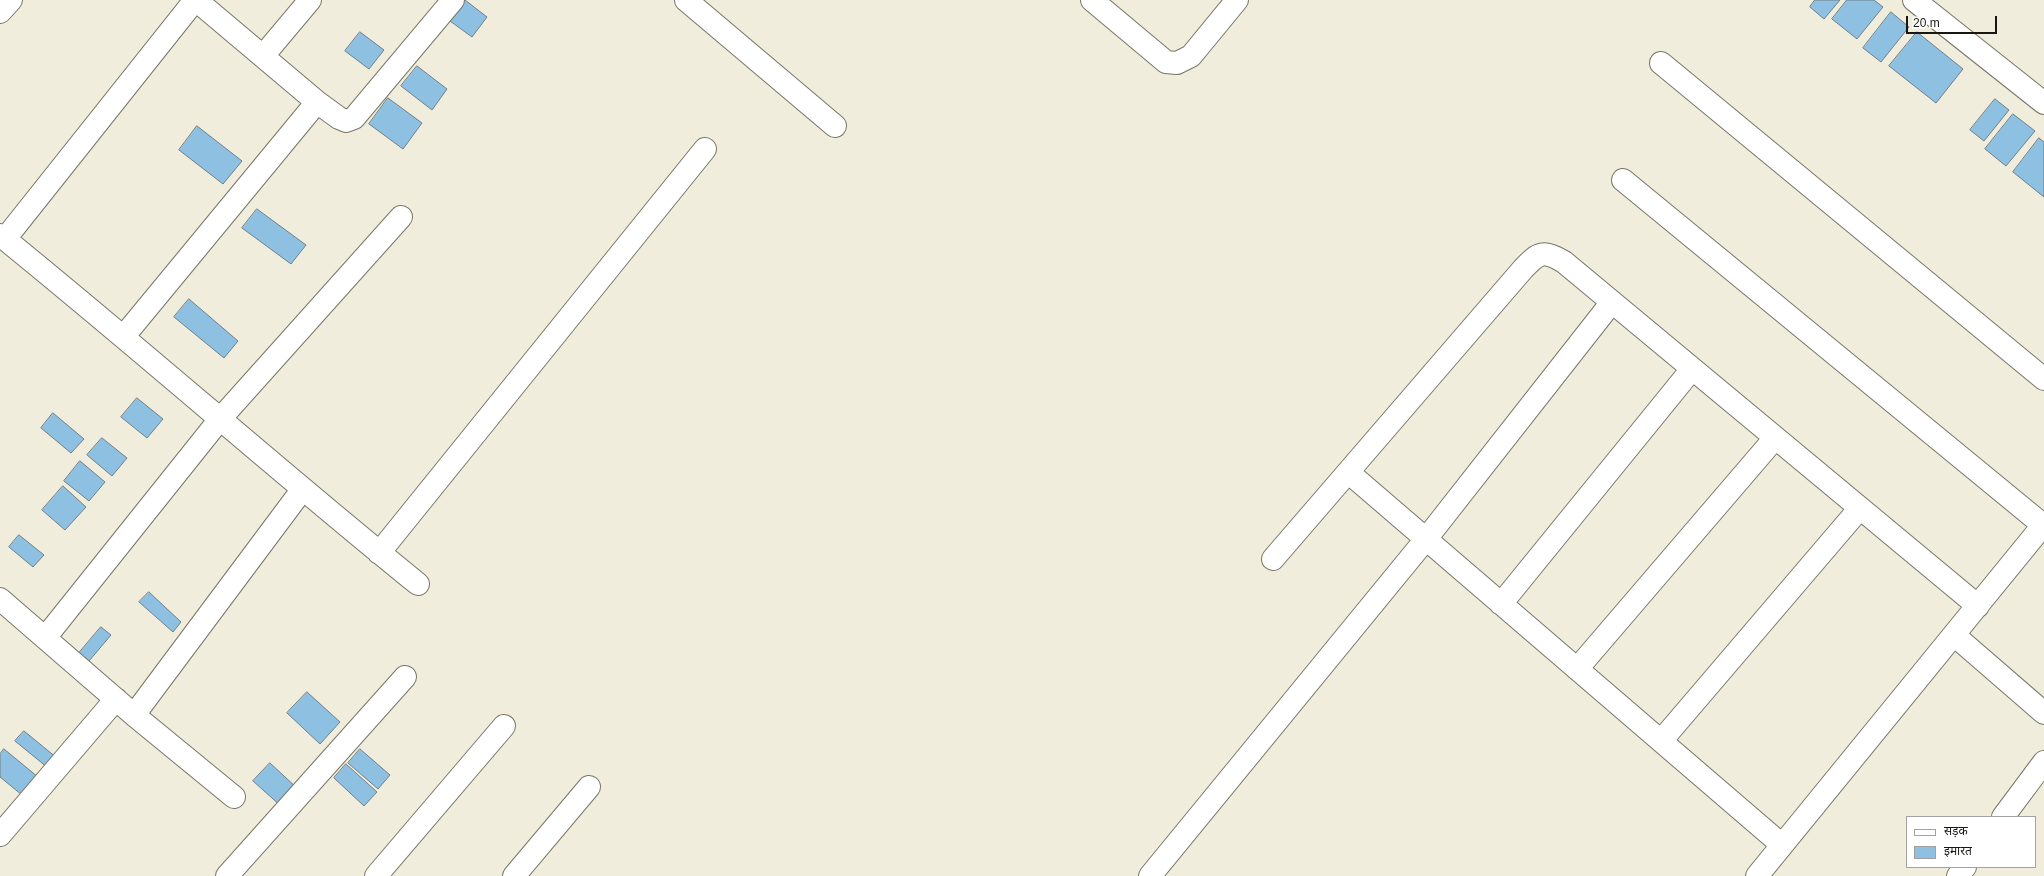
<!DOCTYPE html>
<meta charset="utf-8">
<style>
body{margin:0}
#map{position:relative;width:2044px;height:876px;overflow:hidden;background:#f0eddc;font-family:Helvetica,"Noto Sans Devanagari",sans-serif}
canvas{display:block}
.legend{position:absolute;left:1906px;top:816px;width:130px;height:52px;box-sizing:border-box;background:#fff;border:1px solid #a2a29f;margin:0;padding:5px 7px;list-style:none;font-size:12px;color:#171610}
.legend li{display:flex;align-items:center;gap:8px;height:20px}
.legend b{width:20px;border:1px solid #a2a29f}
.scale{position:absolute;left:1906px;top:16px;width:91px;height:18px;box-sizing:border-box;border:2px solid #171610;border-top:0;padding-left:5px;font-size:12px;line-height:14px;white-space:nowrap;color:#171610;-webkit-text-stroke:3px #fff;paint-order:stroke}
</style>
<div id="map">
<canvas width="2044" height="876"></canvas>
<ul class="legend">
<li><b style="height:5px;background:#fff"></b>सड़क</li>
<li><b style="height:11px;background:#8ec0e1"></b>इमारत</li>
</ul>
<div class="scale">20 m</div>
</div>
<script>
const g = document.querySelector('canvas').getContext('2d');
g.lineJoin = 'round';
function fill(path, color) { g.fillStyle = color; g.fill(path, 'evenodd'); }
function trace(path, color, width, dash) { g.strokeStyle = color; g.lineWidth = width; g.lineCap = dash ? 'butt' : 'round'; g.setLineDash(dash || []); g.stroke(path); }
const building = new Path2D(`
 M465,0L487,17L472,37L450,21Z
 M1815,0H1840L1824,19L1810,7Z
 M1847,0H1874L1883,7L1857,39L1832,19Z
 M1891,12L1909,27L1881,62L1863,48Z
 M360,32L384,50L369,69L345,51Z
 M1917,32L1963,69L1936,103L1889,66Z
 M417,66L447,89L432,110L401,86Z
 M388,98L422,123L403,149L369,124Z
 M1995,99L2009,110L1984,141L1970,130Z
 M2013,114L2035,131L2006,166L1985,149Z
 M197,126L242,161L223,184L179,150Z
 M2039,138L2044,142V197L2013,172Z
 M257,209L306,245L291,264L242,228Z
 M189,299L238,341L224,358L174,317Z
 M137,398L163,419L147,438L121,417Z
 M53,413L84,439L71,453L41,428Z
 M102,438L127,458L112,476L87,455Z
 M80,461L105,482L89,501L64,481Z
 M63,486L86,507L65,530L42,510Z
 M19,535L44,555L33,567L9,547Z
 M149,592L181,622L173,632L139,602Z
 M101,627L111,635L89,661L79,653Z
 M307,692L340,722L320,744L287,713Z
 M24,731L57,758L48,768L15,741Z
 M4,749L38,777L22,795L0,777V754Z
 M360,749L390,775L378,789L348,763Z
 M270,763L298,789L282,807L253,781Z
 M346,764L377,792L364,806L334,778Z`);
fill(building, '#8ec0e1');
trace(building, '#707f89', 1);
const minor = new Path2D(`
 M196,0L317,102L339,118L346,121L354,118L453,0
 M686,0L835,126
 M1092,0L1166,62L1177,63L1191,56L1237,0
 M1914,0L2044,103
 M0,12L11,0
 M263,56L310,0
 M1661,63L2044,379
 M1623,180L2043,525
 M0,235C141,349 277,470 418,584
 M5,239L195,0
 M124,336L317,102
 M1348,472L1782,845
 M379,553L705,149
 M1273,559L1523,269C1539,252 1543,250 1564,262L1978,606
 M0,599L134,715L234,797
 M1501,604L1692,369
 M1954,635L2044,713
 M45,638L220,419L401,217
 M1577,669L1775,438
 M134,715L302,490
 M1661,741L1860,508
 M2003,817L2044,762
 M0,835L116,699
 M227,876L405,677
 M376,876L504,726
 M514,876L589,787
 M1150,876L1426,539L1612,302
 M1757,876L2044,524
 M1958,876L1965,867`);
trace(minor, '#787666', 24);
trace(minor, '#fff', 22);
</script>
